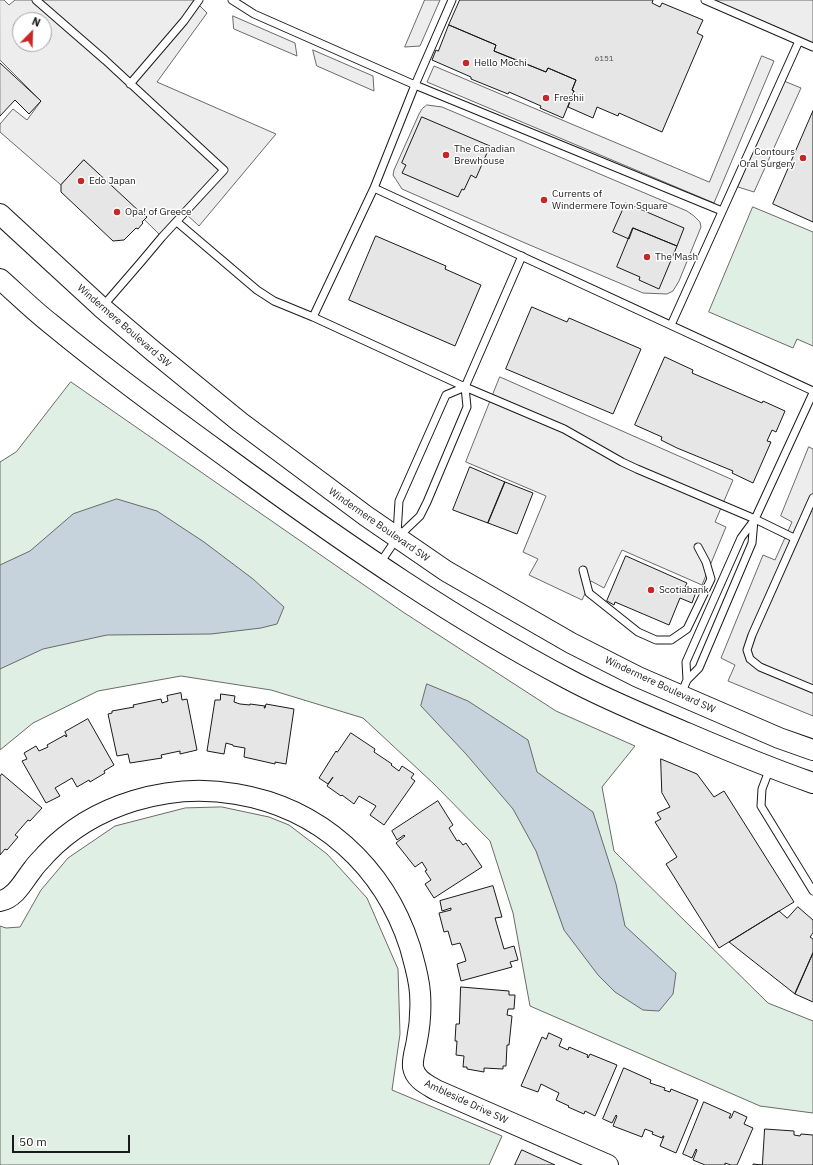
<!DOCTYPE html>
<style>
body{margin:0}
#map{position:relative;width:813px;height:1165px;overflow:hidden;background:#fff;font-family:"IBM Plex Sans",sans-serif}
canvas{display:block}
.north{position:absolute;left:12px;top:12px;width:40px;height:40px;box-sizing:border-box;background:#fff;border:1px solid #a3a3a3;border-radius:50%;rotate:23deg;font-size:11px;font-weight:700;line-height:16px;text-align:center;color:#1a1a1a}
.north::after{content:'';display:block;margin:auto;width:14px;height:18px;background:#c62828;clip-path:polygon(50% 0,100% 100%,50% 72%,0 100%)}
.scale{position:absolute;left:12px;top:1135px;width:118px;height:18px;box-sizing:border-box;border:2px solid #1a1a1a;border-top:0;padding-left:5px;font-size:12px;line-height:14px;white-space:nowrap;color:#1a1a1a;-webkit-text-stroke:3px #fff;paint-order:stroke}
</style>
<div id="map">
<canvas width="813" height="1165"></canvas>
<div class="north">N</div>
<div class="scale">50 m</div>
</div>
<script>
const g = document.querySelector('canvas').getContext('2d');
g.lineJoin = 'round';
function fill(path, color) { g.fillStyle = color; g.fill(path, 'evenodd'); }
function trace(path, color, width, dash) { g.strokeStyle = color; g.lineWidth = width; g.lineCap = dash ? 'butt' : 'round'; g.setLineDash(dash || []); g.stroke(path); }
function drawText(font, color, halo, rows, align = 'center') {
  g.font = font + ' "IBM Plex Sans",sans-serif'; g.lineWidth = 3; g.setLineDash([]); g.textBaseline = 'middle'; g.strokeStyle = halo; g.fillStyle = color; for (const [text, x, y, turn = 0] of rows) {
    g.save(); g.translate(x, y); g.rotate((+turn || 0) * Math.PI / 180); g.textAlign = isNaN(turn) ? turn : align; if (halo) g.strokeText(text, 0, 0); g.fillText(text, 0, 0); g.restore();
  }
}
const green = new Path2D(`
 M753,207L813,232V346L797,339L793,348L709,312Z
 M71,382L403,612L556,711L635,746L602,787L614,851L768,1003L813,1021V1113L760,1106L530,1006L513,913L490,841L434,784L363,718L271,690L181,676L98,691L33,723L0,750V462L16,452Z
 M222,807L269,817L289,825L327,854L367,898L398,969L400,1034L392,1090L502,1136L489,1165H0V926L6,928L20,927L41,890L68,858L115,826L185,808Z`);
fill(green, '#e0efe3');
trace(green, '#6a6a6a', 1);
const parking = new Path2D(`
 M0,0H4L9,5L15,0H194L207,13L157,82L276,134L199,226L185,213L162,237L84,160L61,185L0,132V124L13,109L27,120L41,101L0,60ZM20,20H44V44H20Z
 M425,0H440L420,46L405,47Z
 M713,0H813V43Z
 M233,16L295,43L297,56L234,29Z
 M313,50L373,76L374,91L317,66Z
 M762,56L774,61L714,203L427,82L434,66L709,182Z
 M784,81L801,88L754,192L738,187Z
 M427,105L442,107L687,211L694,216L700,222L701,227L679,281L673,291L667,294L643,293L525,243L402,189L393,175L394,170L419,114L422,109Z
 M500,377L733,480L715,522L726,527L702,585L622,550L604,588L591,581L582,600L529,575L538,559L523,552L546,496L466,462Z
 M809,447L813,449V716L728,681L735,665L721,658L763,555L775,560L792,522L781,516Z`);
fill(parking, '#ededed');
trace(parking, '#6a6a6a', 1);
const water = new Path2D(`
 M117,499L157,511L204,542L253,579L284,607L277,624L261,628L211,634L107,635L43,649L0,669V565L30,551L73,514Z
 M427,684L468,701L528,740L537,772L593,812L616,884L625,926L676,973L673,994L659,1011L643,1010L615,992L598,975L564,930L536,851L513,809L466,754L421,706Z`);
fill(water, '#c6d2dc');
trace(water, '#6a6a6a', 1);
const building = new Path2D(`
 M460,0H653L652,3L660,7L662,3L703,20L697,33L703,36L662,132L619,113L618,116L597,107L593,118L568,107L574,91L572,90L576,80L548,68L546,72L494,51L496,45L449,25Z
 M449,25L496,45L494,51L546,72L548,68L576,80L572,90L574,91L563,118L540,108L541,106L509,92L508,94L471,79V77L432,60L436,50L438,51Z
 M0,63L41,101L29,114L15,100L0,116Z
 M813,111V222L773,204Z
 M422,117L490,146L476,178L471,175L464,190L462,189L458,197L402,173L406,165L402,163Z
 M84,160L140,212V211L147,217L142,222L143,223L138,229L136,228L124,240L113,241L61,192V185Z
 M626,203L684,228L677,246L633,228L629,239L613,232Z
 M633,228L677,246L659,289L639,280L640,277L617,267Z
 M376,236L446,266L445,269L481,285L455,346L349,300Z
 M532,307L567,322L569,318L641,349L613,414L506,369Z
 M665,357L693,370L692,373L762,403L763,401L785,411L776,432L772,430L767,441L771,442L753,483L732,473L733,471L677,448L661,440L662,437L635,425Z
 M470,467L505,482L488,523L453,510Z
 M505,482L533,493L517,534L488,523Z
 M626,556L687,583L685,587L696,592L692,603L680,598L669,625L615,602L614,605L607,601Z
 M181,693L182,700L187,699L197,750L180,754V751L161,755L162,758L130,763L128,754L117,756L108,714L112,713V711L134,707L133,705L161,699L162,703L168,701L167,696Z
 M221,694L235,696L234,702L240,704L250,705V704L265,706L264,708H265L266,704L294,709L286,764L275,762V764L244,757L245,748L233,746V745L226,743L224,754L207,751L215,700H220Z
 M88,719L114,765L104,771L105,773L90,782L89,780L77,787L72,778L55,788L60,796L46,803L22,761L27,759L24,753L36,746L39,751L48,747L47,745L65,735L66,737L67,736L65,732Z
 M351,733L375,749L374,752L392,764L391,765L399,771L402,766L414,774L411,778L415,781L384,825L370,815L376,806L359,796L354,804L342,795L341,796L327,786L333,777L328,784L319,778L336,751L337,752Z
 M661,759L697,774L714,797L724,791L794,902L719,948L666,864L677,857L655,822L661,819L657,813L670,807L662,793Z
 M2,774L42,808L30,821L28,820L15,835L18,837L7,850L5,849L0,855V777Z
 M438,801L453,825L449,828L457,841L459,840L463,845L466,843L482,867L434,898L425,884L431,880L425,871L427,870L422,862L415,867L396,843L405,836L404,835L397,840L392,831Z
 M493,886L502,917L495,918L504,949L514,946L518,960L510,962L512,967L461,981L457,964L466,961L464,954L460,943L452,945L448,931L444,932L439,913L451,910V908L442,911L440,901Z
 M798,907L813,920V933L810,937L813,939V953L795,994L729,942L779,911L787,918Z
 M813,953V1002L795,994Z
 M461,987L509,991V995H515L514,1009H508L507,1015L512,1016L509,1045H507L506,1066H503V1069L484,1068V1072L467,1069V1067H463L464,1056L456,1055L457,1041H455L456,1024H459Z
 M549,1033L562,1039L559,1046L568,1050L569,1047L588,1055L587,1057L588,1058L590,1054L617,1065L595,1116L585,1111L584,1114L568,1107L569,1106L556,1100L559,1093L541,1084L538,1092L521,1086L542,1037L546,1039Z
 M624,1068L651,1080L650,1083L665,1088L664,1090L670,1092L671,1089L698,1100L676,1153L660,1146L664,1136H663L662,1138L652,1134L653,1132L645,1129L642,1137L613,1126L617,1116L616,1115L612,1123L603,1119Z
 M704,1102L731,1114L729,1118H731L734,1111L747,1117L744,1124L753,1128L737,1165H731L725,1163V1165H705L693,1160L697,1150L696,1149L692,1158L683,1154Z
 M765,1129L794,1131V1135L800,1136L801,1134L813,1135V1165H753V1164L762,1165Z
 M522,1150L555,1165H515Z`);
fill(building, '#e6e6e6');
trace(building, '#1a1a1a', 1);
const lane = new Path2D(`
 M36,0L105,60L224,170L162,237L141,262L103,306
 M232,0L254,14L415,85L722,211
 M452,0L415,85L374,188L313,317L465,387L564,429L622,462L637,469L755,519L794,538
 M705,0L813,47
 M130,84L184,21L199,0
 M374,188L813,391
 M177,222L257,290L274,301L313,317
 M671,325L799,41
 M813,498L752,635L747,650L750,659L760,667L813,689
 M397,534L399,501L446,395L465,387
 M380,563L397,538L420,516L427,502L467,407L465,387L522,256
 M583,570L589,593L638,632L656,640H671L687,629L711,579L706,562L698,547
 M687,680L686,662L741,538L755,519L813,393
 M681,694L687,680L699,668L752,543L754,520
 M770,768L762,789L761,806L813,891`);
const secondary = new Path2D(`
 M0,214L101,307L153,351L240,422L366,516L446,571L571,643L638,677L779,738L813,750
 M0,279C17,294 33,310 51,324C114,376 181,424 248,473C350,547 456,620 568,679C607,700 647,716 687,733C729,751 770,768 813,783
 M0,901C16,898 24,880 33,869C37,863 42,859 46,854C93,804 170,782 236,794C320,808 384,866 410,947C414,962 419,977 420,993C421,1008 420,1025 417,1040C416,1048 412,1058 413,1067C415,1079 426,1084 436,1090L608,1165`);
trace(lane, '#1a1a1a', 9);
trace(secondary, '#1a1a1a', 22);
trace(lane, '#fff', 7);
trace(secondary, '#fff', 20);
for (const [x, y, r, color] of [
 [466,63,4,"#c62828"],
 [546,98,4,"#c62828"],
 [446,155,4,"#c62828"],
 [803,158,4,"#c62828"],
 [81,181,4,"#c62828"],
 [544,200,4,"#c62828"],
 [117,212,4,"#c62828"],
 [647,257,4,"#c62828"],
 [651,590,4,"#c62828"]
]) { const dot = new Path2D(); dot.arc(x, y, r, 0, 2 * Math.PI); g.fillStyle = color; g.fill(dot); trace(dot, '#fff', 1.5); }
drawText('8px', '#4d4d4d', null, [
 ["6151",604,59]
]);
drawText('10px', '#1a1a1a', '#fff', [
 ["Hello Mochi",474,63],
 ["Freshii",554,98],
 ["The Canadian",454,149],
 ["Brewhouse",454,161],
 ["Contours",795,152,"right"],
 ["Oral Surgery",795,164,"right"],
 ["Edo Japan",89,181],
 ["Currents of",552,194],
 ["Windermere Town Square",552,206],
 ["Opa! of Greece",125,212],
 ["The Mash",655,257],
 ["Scotiabank",659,590]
], 'left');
drawText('10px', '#1a1a1a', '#fff', [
 ["Windermere Boulevard SW",124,326,41],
 ["Windermere Boulevard SW",379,525,35],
 ["Windermere Boulevard SW",660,685,25],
 ["Ambleside Drive SW",466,1102,25]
]);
</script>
